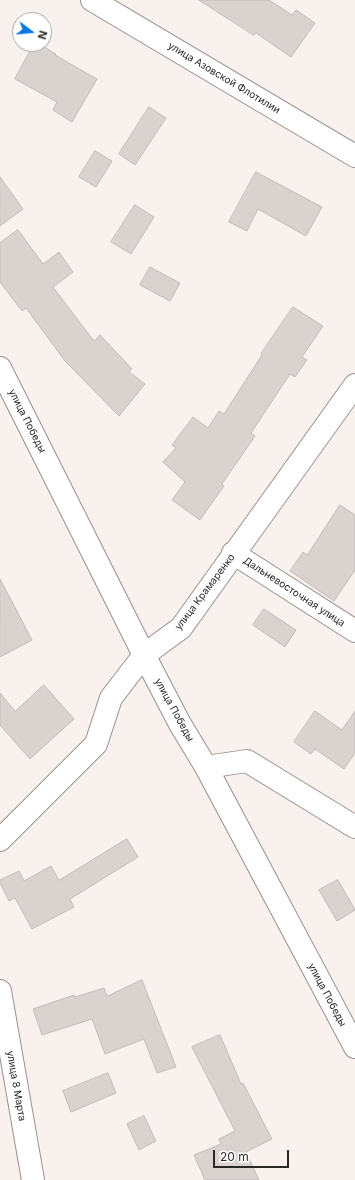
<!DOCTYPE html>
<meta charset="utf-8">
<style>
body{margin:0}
#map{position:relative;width:355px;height:1180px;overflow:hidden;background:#f9f1ed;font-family:Inter,sans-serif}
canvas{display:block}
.north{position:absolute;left:12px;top:12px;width:40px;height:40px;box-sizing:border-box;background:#fff;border:1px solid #aaa9a8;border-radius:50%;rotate:106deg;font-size:11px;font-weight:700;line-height:16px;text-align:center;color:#2a2725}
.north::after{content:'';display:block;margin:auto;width:14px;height:18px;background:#0978e0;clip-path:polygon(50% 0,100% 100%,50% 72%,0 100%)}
.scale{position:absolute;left:213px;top:1150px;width:76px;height:18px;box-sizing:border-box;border:2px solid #2a2725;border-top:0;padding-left:5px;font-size:12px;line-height:14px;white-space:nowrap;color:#2a2725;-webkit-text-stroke:3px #fff;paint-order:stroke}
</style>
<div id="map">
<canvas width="355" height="1180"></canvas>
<div class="north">N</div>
<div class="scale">20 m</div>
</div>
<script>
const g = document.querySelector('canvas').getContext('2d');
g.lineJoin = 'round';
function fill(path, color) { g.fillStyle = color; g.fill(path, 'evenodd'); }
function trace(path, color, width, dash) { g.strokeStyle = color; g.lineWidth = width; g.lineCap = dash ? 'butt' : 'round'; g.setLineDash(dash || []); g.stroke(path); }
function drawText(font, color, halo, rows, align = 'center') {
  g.font = font + ' Inter,sans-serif'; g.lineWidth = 4; g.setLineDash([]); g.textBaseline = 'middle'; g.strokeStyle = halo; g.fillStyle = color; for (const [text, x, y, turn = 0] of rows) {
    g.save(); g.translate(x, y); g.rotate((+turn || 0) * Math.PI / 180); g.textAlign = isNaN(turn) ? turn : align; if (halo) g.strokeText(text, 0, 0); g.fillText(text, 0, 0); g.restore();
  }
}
const building = new Path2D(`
 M199,0H269L292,15L296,10L315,23L291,57L256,33L254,35Z
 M34,44H39L56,54L55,55L97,79L72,122L53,110L57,102L15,79Z
 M149,107L166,118L135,165L119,154Z
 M95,151L112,161L96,187L79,177Z
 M256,172L322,207L306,236L258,209L247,231L229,222Z
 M0,177L23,209L0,226Z
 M135,205L154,217L131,254L111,242Z
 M18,230L43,264L59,252L73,272L53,287L94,341L100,335L132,369L129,372L145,384L119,416L65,361L26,308L22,311L0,282V243Z
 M150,267L180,283L170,301L140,285Z
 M293,307L323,326L302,357L307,360L295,377L290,374L251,433L255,436L222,484L224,486L200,520L172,500L185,482L163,462L176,448L172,445L193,417L208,428L219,411L224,414L262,355L261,354Z
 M340,505L355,515V570L334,601L290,571L303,552L307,555Z
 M0,579L32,640L0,657Z
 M264,609L296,630L285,647L253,625Z
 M44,685L74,719L30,759L0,725V693L15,711Z
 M315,711L342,730L355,711V753L344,769L315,749L311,754L294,742Z
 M127,839L138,857L70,899L74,907L32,929L15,898L9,901L0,883V880L19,871L24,881L51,866L59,880Z
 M338,880L355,910L337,921L319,890Z
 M142,980L176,1067L157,1073L144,1039L105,1054L92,1019L42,1035L33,1009L74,995L75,997L104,988L107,996Z
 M220,1035L241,1084L243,1083L272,1139L246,1152L259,1180H205L194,1155L221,1144L219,1139L235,1131L192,1047Z
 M108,1073L116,1093L71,1112L63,1091Z
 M144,1116L156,1141L139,1150L127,1124Z`);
fill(building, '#dad2cf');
trace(building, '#c3bbb8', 1);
const minor = new Path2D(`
 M92,0L355,156
 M233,553L355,631
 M206,767L247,761L355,827
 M0,840L96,744L111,698L144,655L181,628L355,385
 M0,991L33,1180`);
const tertiary = new Path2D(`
 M0,368L144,655L180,724L206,767L355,1047`);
trace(minor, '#98908d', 24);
trace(tertiary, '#98908d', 24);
trace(minor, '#fff', 22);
trace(tertiary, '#fff', 22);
drawText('10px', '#2a2725', '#fff', [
 ["улица Азовской Флотилии",224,78,31],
 ["улица Победы",27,421,63],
 ["улица Крамаренко",205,592,-53],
 ["Дальневосточная улица",294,592,33],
 ["улица Победы",174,710,61],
 ["улица Победы",327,995,62],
 ["улица 8 Марта",16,1086,80]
]);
</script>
